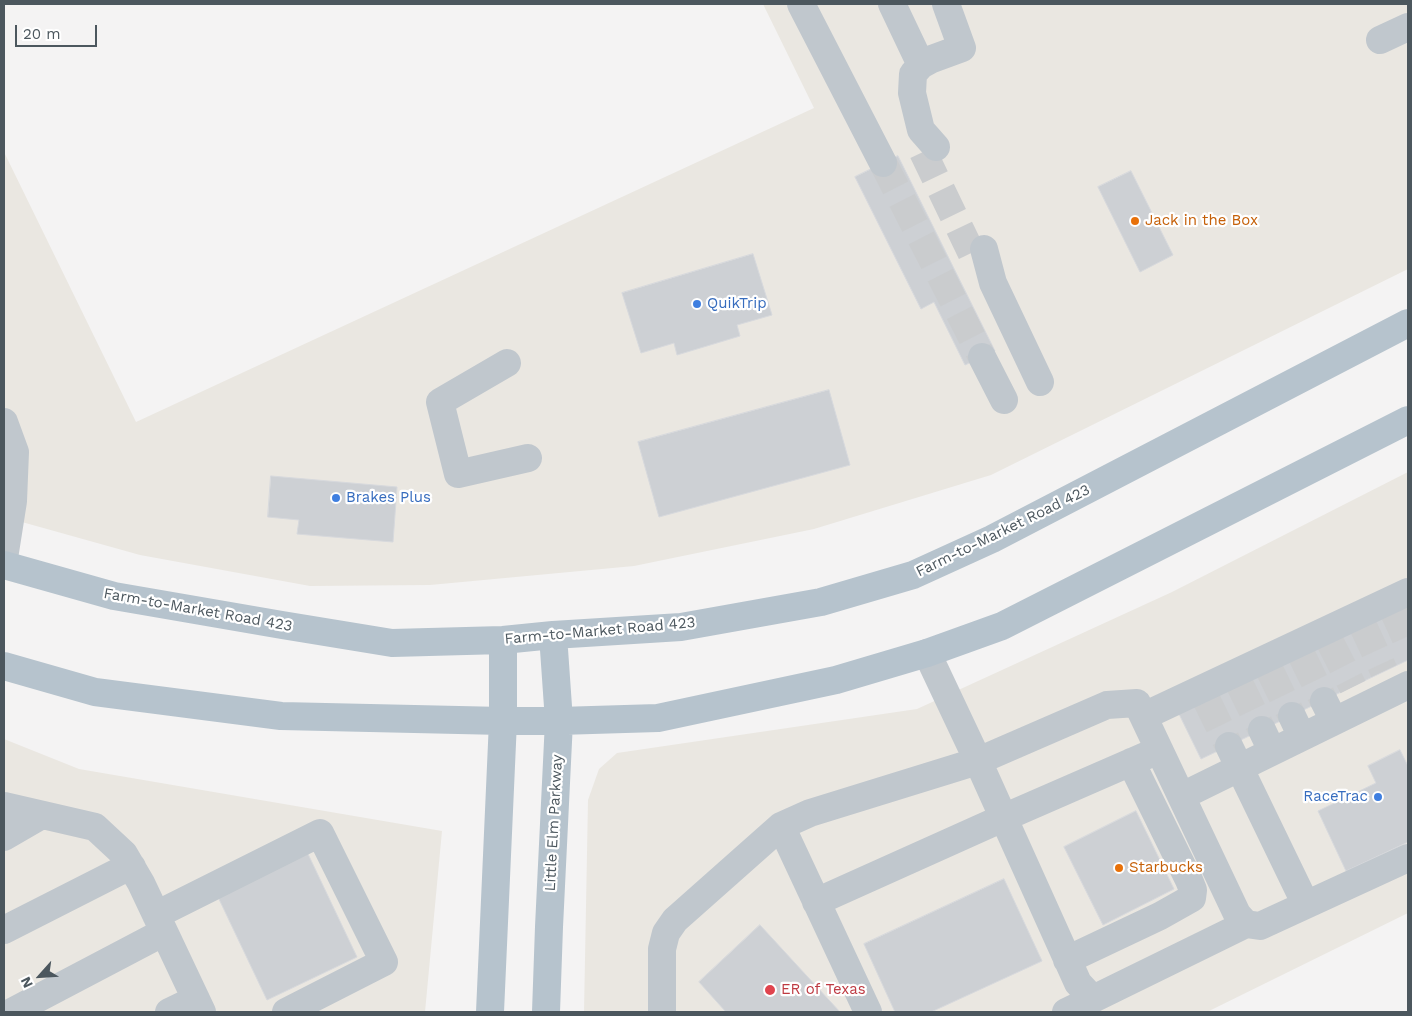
<!DOCTYPE html>
<style>
body{margin:0}
#map{position:relative;width:1412px;height:1016px;overflow:hidden;background:#f4f3f3;font-family:"Work Sans",sans-serif}
canvas{display:block}
.frame{position:absolute;inset:0;border:5px solid #4c575e;pointer-events:none}
.north{position:absolute;left:15px;top:951px;width:50px;height:50px;-webkit-text-stroke:4px #fff;paint-order:stroke;rotate:244deg;font-size:14px;font-weight:700;line-height:20px;text-align:center;color:#4c575e}
.north::after{content:'';display:block;margin:auto;width:18px;height:22px;background:#4c575e;clip-path:polygon(50% 0,100% 100%,50% 72%,0 100%)}
.scale{position:absolute;left:15px;top:25px;width:82px;height:22px;box-sizing:border-box;border:2px solid #4c575e;border-top:0;padding-left:6px;font-size:15px;line-height:18px;white-space:nowrap;color:#4c575e;-webkit-text-stroke:4px #fff;paint-order:stroke}
</style>
<div id="map">
<canvas width="1412" height="1016"></canvas>
<div class="frame"></div>
<div class="north">N</div>
<div class="scale">20 m</div>
</div>
<script>
const g = document.querySelector('canvas').getContext('2d');
g.lineJoin = 'round';
function fill(path, color) { g.fillStyle = color; g.fill(path, 'evenodd'); }
function trace(path, color, width, dash) { g.strokeStyle = color; g.lineWidth = width; g.lineCap = dash ? 'butt' : 'round'; g.setLineDash(dash || []); g.stroke(path); }
function drawText(font, color, halo, rows, align = 'center') {
  g.font = font + ' "Work Sans",sans-serif'; g.lineWidth = 4.5; g.setLineDash([]); g.textBaseline = 'middle'; g.strokeStyle = halo; g.fillStyle = color; for (const [text, x, y, turn = 0] of rows) {
    g.save(); g.translate(x, y); g.rotate((+turn || 0) * Math.PI / 180); g.textAlign = isNaN(turn) ? turn : align; if (halo) g.strokeText(text, 0, 0); g.fillText(text, 0, 0); g.restore();
  }
}
fill(new Path2D(`
 M763,4H1408V269L991,475L814,529L634,566L430,585L310,586L140,555L4,517V152L136,422L814,108Z
 M1408,472V913L1207,1012H584L588,800L599,769L617,753L917,709L1172,592Z
 M4,739L79,769L442,831L425,1012H4Z`), '#eae7e1');
const building = new Path2D(`
 M898,156L995,351L965,365L934,302L921,309L855,177Z
 M1131,171L1173,255L1140,272L1098,187Z
 M753,254L772,315L737,325L740,336L677,355L674,343L641,353L622,293Z
 M829,390L850,465L659,517L638,442Z
 M271,476L397,487L393,542L297,534L299,520L268,517Z
 M1408,605V660L1201,759L1179,714Z
 M1400,750L1408,766V842L1346,871L1318,811L1376,783L1368,766Z
 M1136,811L1174,889L1103,925L1064,847Z
 M308,854L357,957L267,1000L218,897Z
 M1004,879L1042,961L931,1012H895L864,944Z
 M760,925L840,1012H726L699,982Z`);
fill(building, '#cdd0d4');
trace(building, '#d7d9dd', 1);
trace(new Path2D(`
 M923,152L973,256
 M883,163L982,357
 M1394,612L1408,643
 M1363,626L1384,671
 M1330,642L1353,687
 M1302,656L1324,701
 M1270,671L1292,716
 M1240,685L1262,730
 M1207,701L1229,746`), '#caccce', 28, [28, 14]);
trace(new Path2D(`
 M801,4L883,163
 M892,4L921,65
 M1380,40L1408,27
 M936,147L921,130L912,93L913,74L921,65L932,59L962,48L946,4
 M984,249L993,283L1040,382
 M982,357L1004,400
 M507,363L440,402L458,474L528,458
 M4,422L15,452L13,501L4,558
 M927,653L978,761L1078,983L1093,999L1246,924
 M1324,701L1334,721
 M1144,716L1408,592
 M1292,716L1302,737
 M1262,730L1272,751
 M1229,746L1306,905
 M1182,796L1408,685
 M4,806L95,827L124,854L141,883L202,1012
 M781,826L868,1012
 M4,837L42,815
 M816,902L1003,818L1159,750
 M156,915L320,833L384,962L286,1012
 M4,930L126,868L132,867
 M1067,960L1160,916L1192,898L1193,890L1189,880L1131,762
 M12,1012L164,932
 M169,1012L196,999
 M662,1012V949L666,933L675,920L781,826L810,813L978,761L1107,705L1137,703L1237,914L1246,924L1260,926L1408,858
 M1066,1012L1093,999`), '#c0c7cd', 28);
trace(new Path2D(`
 M4,565L114,596L282,625L392,643L503,640L553,635L681,627L821,602L913,575L992,539L1408,323
 M4,666L95,692L281,716L503,721H559L658,718L836,680L927,653L1002,626L1408,420
 M490,1012L503,721V640
 M546,1012L549,927L559,721L553,635`), '#b6c3cd', 28);
for (const [x, y, r, color] of [
 [1135,221,5,"#e8710a"],
 [697,304,5,"#3f7fe0"],
 [336,498,5,"#3f7fe0"],
 [1378,797,5,"#3f7fe0"],
 [1119,868,5,"#e8710a"],
 [770,990,6,"#e0444e"]
]) { const dot = new Path2D(); dot.arc(x, y, r, 0, 2 * Math.PI); g.fillStyle = color; g.fill(dot); trace(dot, '#fff', 2); }
drawText('15px', '#c56008', '#fff', [
 ["Jack in the Box",1145,221],
 ["Starbucks",1129,868]
], 'left');
drawText('15px', '#366cbe', '#fff', [
 ["QuikTrip",707,304],
 ["Brakes Plus",346,498],
 ["RaceTrac",1368,797,"right"]
], 'left');
drawText('15px', '#4c575e', '#fff', [
 ["Farm-to-Market Road 423",1003,531,-26],
 ["Farm-to-Market Road 423",198,610,10],
 ["Farm-to-Market Road 423",600,631,-5],
 ["Little Elm Parkway",554,823,-87]
]);
drawText('15px', '#be3a42', '#fff', [
 ["ER of Texas",781,990]
], 'left');
</script>
